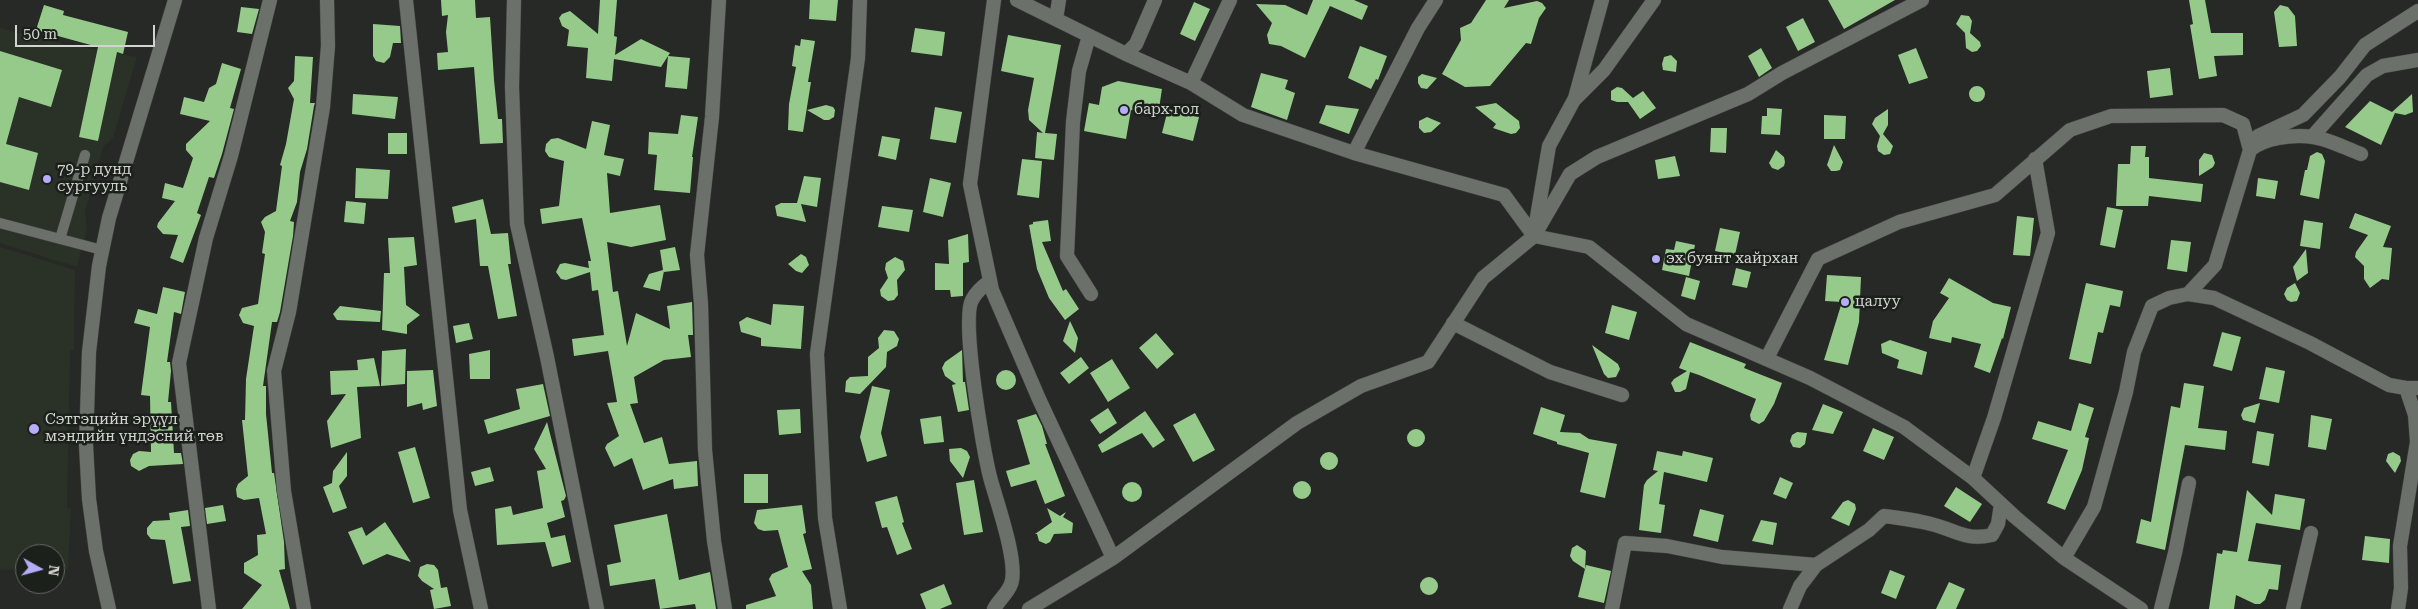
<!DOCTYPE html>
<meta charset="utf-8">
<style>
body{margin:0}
#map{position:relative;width:2418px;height:609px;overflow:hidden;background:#262925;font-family:"Roboto Serif",serif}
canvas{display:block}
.north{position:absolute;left:15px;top:544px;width:50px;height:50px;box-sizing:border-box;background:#1c201b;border:1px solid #656864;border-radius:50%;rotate:97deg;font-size:14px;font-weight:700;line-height:20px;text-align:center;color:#d2d4d1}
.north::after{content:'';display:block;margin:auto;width:18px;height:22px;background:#b6acf8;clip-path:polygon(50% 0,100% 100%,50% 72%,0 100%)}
.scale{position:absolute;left:15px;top:25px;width:140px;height:22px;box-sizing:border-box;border:2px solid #d2d4d1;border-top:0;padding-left:6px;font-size:15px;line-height:18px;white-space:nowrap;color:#d2d4d1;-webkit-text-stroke:4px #1c201b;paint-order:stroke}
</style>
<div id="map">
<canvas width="2418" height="609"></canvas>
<div class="north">N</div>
<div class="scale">50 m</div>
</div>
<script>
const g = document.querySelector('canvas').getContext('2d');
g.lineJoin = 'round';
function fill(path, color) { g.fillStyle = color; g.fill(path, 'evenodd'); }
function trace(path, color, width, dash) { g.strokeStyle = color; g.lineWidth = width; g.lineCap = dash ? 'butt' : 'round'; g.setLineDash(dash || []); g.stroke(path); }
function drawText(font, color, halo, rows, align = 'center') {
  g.font = font + ' "Roboto Serif",serif'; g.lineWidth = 5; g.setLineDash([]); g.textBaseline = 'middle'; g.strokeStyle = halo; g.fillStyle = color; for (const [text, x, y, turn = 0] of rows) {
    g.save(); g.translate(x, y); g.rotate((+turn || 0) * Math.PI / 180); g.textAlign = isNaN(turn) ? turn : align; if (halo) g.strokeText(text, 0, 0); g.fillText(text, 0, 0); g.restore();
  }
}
fill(new Path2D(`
 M0,28L63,44L137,57L113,138L103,147L85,212L87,230L77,267L0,243Z
 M0,247L75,270L74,350H70L67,508H71L68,569H55V554H25V569L0,570Z`), '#2a3228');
fill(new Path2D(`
 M441,0H475L476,18L490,17L494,80L498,119H502L503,143L480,144L474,67L438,70L437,53L448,52L446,32L448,15L442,16Z
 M600,0H617L614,36L617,37L615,55L641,39L670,53L668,56L690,58L687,89L665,87L668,56L661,67L614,59L612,81L586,78L588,48L567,46L569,30L562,26L559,18L562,14L570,11L598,34Z
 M810,0H838L836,21L809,19Z
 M1313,0H1354L1368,6L1362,20L1330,6L1305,58L1281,46L1269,44L1267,35L1272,23L1256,4L1285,5L1307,15Z
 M1486,0H1509L1504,8L1537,1L1542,3L1546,8L1539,18L1531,44L1526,43L1490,86L1465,87L1442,74L1461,40L1460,28L1471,23Z
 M1828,0H1895L1844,29Z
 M2189,0H2205L2211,33H2243V55L2214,56L2217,76L2199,79L2190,25L2193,24Z
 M1194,2L1210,9L1195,41L1180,34Z
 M44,5L64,11L63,15L128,32L123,54L117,52L98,141L79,137L98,47L36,30Z
 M2280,5L2288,7L2295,16L2297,46L2279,47L2274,12Z
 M241,7L259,9L252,34L237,32Z
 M1961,15L1969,16L1972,21L1970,33L1980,42L1981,46L1977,51L1972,52L1966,48L1965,33L1956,24Z
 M1803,18L1815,42L1798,51L1786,27Z
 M373,24L400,26L401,43H393L390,57L384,63L376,61L373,56Z
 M915,28L945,32L942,56L911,52Z
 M1008,35L1061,45L1045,133L1057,134L1054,160L1035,158L1037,132L1043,133L1029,120L1028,110L1034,78L1001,71Z
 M801,39L815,41L808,82H811L803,132L788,130L789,104L796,67L792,66L795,45L800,46Z
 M1360,46L1387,56L1378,80L1376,79L1371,89L1348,78Z
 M1761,48L1772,68L1759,77L1748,56Z
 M1916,48L1928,78L1909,84L1898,55Z
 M0,51L62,70L51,107L19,97L6,144L38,153L29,190L0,182Z
 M1671,55L1677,61L1676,72L1663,70L1662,64L1664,57Z
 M295,56L313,57L310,103H315L314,106L307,149L300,172L297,202L290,221L294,222L293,236L280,312L277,322H272L263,386H266V414L272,473H274L284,542L285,569L279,570L290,609H242L262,585L244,573V563L258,555L257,535L266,534L259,498L244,500L237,497L236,489L238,484L248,476L242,420H245L246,379L254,326L243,323L239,315L242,308L258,304L265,254L262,253L265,232L261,222L265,217L276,211L282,166L280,165L286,144L294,99L288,88L294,81Z
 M222,63L241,69L230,108L234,109L222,154L214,178L209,177L197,213L201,215L183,263L170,258L178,235L163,234L157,227L158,223L175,201L162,198L165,183L183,188L193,158L186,150V144L210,121L180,114L184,97L204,102L209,88L216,84Z
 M2170,68L2173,95L2150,98L2147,71Z
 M1261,73L1288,80L1285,89L1295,93L1287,120L1251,107Z
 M1422,74L1437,78L1427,89L1421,88L1418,83V77Z
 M1118,81L1162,89L1158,115L1131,110L1126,139L1084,131L1089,103L1099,105L1102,87Z
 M1969 94a8 8 0 1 1 16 0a8 8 0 1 1-16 0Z
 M1617,87L1622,88L1633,98L1643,91L1656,108L1640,119L1628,102H1617L1611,100V91Z
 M353,94L398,97L395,119L352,114Z
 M2412,94L2413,112L2405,115L2395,113L2381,145L2345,127L2370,101L2392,112Z
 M1496,103L1519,121L1520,128L1516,133L1511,134L1493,128L1496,124L1475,107Z
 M826,105L833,107L835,110L834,117L829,120H824L807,110Z
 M1326,105L1359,109L1349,134L1319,123Z
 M935,107L962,112L956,143L930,139Z
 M1767,108L1782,109L1780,135L1761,134L1762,116H1767Z
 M1168,109L1199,117L1193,141L1162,133Z
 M1888,109V125L1883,134L1893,146L1890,154L1884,155L1878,151L1877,146L1880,136L1872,124L1875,118Z
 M681,115L698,117L692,157H693L690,193L654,190L657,155L648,154L649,132L678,134Z
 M1824,115L1846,116L1845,139H1824Z
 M1427,117L1441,123L1431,132L1424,133L1419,128V121Z
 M592,121L610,125L604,155L624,159L620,176L607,173L610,213L660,205L666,240L631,247L607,242L613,292L618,291L627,346L636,313L670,329L667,306L692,302L693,335H688L691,357L664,360L634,377L638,403L630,404L644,443L662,437L669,464L697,461L698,486L674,489L673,479L643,490L632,458L614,467L605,448L607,444L619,436L607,403L617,402L608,351L574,356L572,339L604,335L598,290L592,291L590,272L566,280L561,279L556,272L560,264L565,263L589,268L588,261H591L582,218L542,224L540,209L559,206L564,161L549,157L545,151L546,144L551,139L558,138L586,149Z
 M1711,128H1727L1726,153L1710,152Z
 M388,133H407V154H388Z
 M882,136L900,139L896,160L878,156Z
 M1834,145L1843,162L1840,170L1836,171H1831L1827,165Z
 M2131,146H2146L2145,157H2149V178L2203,184L2201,202L2149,196L2148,206H2116L2118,164H2130Z
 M1776,150L1784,157L1785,162L1784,166L1778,170L1772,168L1769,163Z
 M2317,152L2322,154L2325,161L2319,199L2300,195L2305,170H2307L2310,156Z
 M2204,153L2212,155L2215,163L2213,167L2199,176V160Z
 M1675,156L1680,176L1658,179L1655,160Z
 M1022,159L1042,161L1039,198L1017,195Z
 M356,168L390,170L388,199L355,198Z
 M804,176L821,178L817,207L801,204L806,222L777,216L775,206L781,203H797Z
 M930,178L951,183L943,217L923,212Z
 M2258,178L2278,181L2275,199L2256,196Z
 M483,199L491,234L508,233L511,264H508L517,316L498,319L488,266H480L476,219L455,223L452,207Z
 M346,201L366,203L364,224L344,222Z
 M882,206L913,210L909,232L878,227Z
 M2107,207L2123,210L2115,248L2100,245Z
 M2355,213L2391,226L2383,247L2392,248L2389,280L2382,279L2370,288L2364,279V266L2355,257L2356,252L2368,235L2349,228Z
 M2017,216L2034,218L2030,256L2013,255Z
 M1048,220L1051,241L1042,242L1063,291L1066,289L1079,309L1065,320L1049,298L1037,269L1029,225L1033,224V222Z
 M2304,220L2323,223L2320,249L2300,246Z
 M1720,228L1740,232L1735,255L1715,251Z
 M968,234L969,262L963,263V296L951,297L950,290H935V263L949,264L948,240Z
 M414,237L417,265L404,267L406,305L420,315L407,325V334L382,330L384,273H390L388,238Z
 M2171,240L2191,242L2187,272L2167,269Z
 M1676,241L1695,245L1689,276L1662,270L1666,249L1674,250Z
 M675,247L680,270L664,272V271L660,291L643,287L649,274L663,270L660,250Z
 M2306,249L2308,273L2297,281L2293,267Z
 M801,254L806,257L809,265L802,273L796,271L788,264Z
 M895,257L903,261L905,270L897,280L898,295L894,300L888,301L881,296L880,290L888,278L885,269L886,263Z
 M1736,268L1751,272L1747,288L1732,285Z
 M1827,275L1861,277L1859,322L1848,365L1824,360L1842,302L1825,301Z
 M1686,277L1700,281L1695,300L1681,296Z
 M1949,278L1993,303L2011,307L2003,339L2002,338L1990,373L1974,367L1981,344L1952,337L1951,343L1929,338L1933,321L1949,298L1940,293Z
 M2086,283L2123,291L2120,307L2110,305L2103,333L2098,332L2091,364L2069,359Z
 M2295,283L2300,293L2297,301L2291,302L2287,300L2284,294L2287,288Z
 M163,287L185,292L181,314L174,312L167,362H170L171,371L168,402H171L174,453H181L183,464L149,466L139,471L131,466L130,460L133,454L139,451L151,452L150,396L141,395L150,327L134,323L138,309L157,314Z
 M773,304L804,306L801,349L761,346V338L741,332L739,322L747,317L771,325Z
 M1612,305L1637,312L1629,340L1605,333Z
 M340,306L381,311L380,322L337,320L333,314Z
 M1070,321L1078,338L1075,353L1063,341Z
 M469,323L473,339L456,343L453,326Z
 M884,330L894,331L899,339L897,346L887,352L886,367L860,394L845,392L846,381L850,377L868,376V357L879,348L878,338Z
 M2222,332L2241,337L2232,371L2213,366Z
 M1156,333L1174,354L1157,369L1139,348Z
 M1890,340L1927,352L1922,375L1897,368L1899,360L1882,353L1881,344Z
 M1690,342L1746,364L1744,368L1782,383L1774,404L1764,421L1759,424L1751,420L1750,415L1756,399L1699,375L1690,372L1686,389L1680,392H1675L1671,383L1674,379L1687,371L1679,368Z
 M1592,345L1618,364L1620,369L1616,377L1608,378L1604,374Z
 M406,349L405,384L381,386L382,351Z
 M490,350V379H470L469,354Z
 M962,350L963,382H965L969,410L958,412L952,385L956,384L945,376L942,368L945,362Z
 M1081,357L1089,368L1069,384L1060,373Z
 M374,358L380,386L357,387L361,438L331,448L327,421L346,394L331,395L330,371L358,370L357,360Z
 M1112,359L1130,388L1108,402L1090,373Z
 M2266,367L2285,371L2279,403L2259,399Z
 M996 380a10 10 0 1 1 20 0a10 10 0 1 1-20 0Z
 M433,370L437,406L423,410L422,403L407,407V371Z
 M2184,383L2204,386L2198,428L2227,431L2225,450L2185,445L2165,550L2136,543L2141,519L2151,522L2171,406L2180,408Z
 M543,384L550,416L488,434L484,420L520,409L516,389Z
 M872,386L890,390L881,433L887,456L867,462L860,437Z
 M2079,403L2094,408L2085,437L2089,438L2082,470L2065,510L2047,503L2068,450L2032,439L2038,421L2071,431Z
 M2260,403L2255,423L2243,420L2241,415L2244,408Z
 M1823,404L1843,412L1833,434L1812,430Z
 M1541,407L1565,415L1560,432L1580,433L1589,439L1617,444L1605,498L1580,492L1589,453L1557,444V442L1533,434Z
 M1108,408L1117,423L1100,434L1090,420Z
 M800,409L801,433L779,435L777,410Z
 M1145,411L1165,440L1153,448L1142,433L1102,453L1098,445Z
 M1195,413L1215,450L1193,462L1173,425Z
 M1036,414L1042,426L1047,444H1045L1065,496L1045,504L1036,480L1011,487L1006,471L1030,464L1017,420Z
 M2311,415L2332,419L2326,450L2308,447Z
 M941,416L944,442L924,444L920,419Z
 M547,422L566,496L564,500L561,501L565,517L547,523L551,538L565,535L571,562L552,567L545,542L497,545L495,509L511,506L513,515L543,508L537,471L546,469L534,449Z
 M1873,428L1894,437L1884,460L1863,451Z
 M1407 438a9 9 0 1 1 18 0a9 9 0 1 1-18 0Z
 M2257,431L2274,434L2269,466L2252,463Z
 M1797,432L1807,433L1805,444L1800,448L1793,447L1790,441L1792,435Z
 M415,447L430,498L413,503L398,452Z
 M961,448L967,451L970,457L963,478L950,461L949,449Z
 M1657,451L1682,456L1683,451L1713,458L1707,482L1664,472L1659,504L1665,505L1661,533L1639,530L1644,485L1647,480L1658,471L1653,470Z
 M347,452V476L339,486L347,508L333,513L323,487L332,483L333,471Z
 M2393,452L2400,456L2401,461L2395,473L2386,461L2388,454Z
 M1320 461a9 9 0 1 1 18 0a9 9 0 1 1-18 0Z
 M490,467L494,481L475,486L471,472Z
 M744,474H768V503H744Z
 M1780,477L1793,483L1786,499L1773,494Z
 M974,480L983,532L964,535L956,483Z
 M1293 490a9 9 0 1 1 18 0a9 9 0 1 1-18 0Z
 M1122 492a10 10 0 1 1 20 0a10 10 0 1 1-20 0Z
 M1956,487L1982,504L1970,522L1944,506Z
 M2247,490L2272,515L2275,494L2305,499L2300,530L2256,523L2248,561L2281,565L2278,590L2269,589L2265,600L2260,604H2255L2236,595L2234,609H2209L2217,553L2222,554L2223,550L2237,552Z
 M897,496L904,522L902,523L912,549L897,555L887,527L882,528L875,502Z
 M1848,500L1855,504L1856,509L1849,526L1831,518L1843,502Z
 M223,505L226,521L207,524L205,508Z
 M802,505L806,533L803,534L812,569L802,571L811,585L813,609H746V605L776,596L769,579L772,574L788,567L778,530L764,531L758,529L754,523L757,510Z
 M1047,508L1060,516L1066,512L1063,517L1073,523L1072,533L1054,534L1050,542L1046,544L1039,541L1037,534H1035L1052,522Z
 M1700,509L1724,515L1718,542L1693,536Z
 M188,510L190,526L181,527L191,581L173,584L165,540L151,539L147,534V528L153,521L170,520L169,513Z
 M667,514L679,580L710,572L716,609H696L695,604L660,609L655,579L610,586L607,565L621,562L614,525Z
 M1761,520L1777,523L1773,545L1752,541Z
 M385,522L411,562L387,554L363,565L348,532L362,527L366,536Z
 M2365,536L2390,539L2389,563L2362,560Z
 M1577,545L1586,551L1585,569L1573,561L1570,556L1572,548Z
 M427,564L434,565L438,570L441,588L447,587L451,606L434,609L430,590L434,589L422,581L418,576L420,567Z
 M1586,565L1611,571L1604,603L1578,597Z
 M1890,570L1905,576L1896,599L1881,593Z
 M1420 586a9 9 0 1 1 18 0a9 9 0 1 1-18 0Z
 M1949,582L1965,589L1956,609H1936Z
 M944,584L952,604L940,609H926L920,594Z`), '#96ca8b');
const service = new Path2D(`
 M0,223L102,250
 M60,239L85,155`);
const minor = new Path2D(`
 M406,0L460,510L481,609
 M514,0L512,87L517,224L547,357L597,609
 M719,0L712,117L697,255L701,304L705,450L714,541L725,609
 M994,0L970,184L992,290L1039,399L1113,558
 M1017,0L1126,54L1191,83L1243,115L1354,153L1504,195L1534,236
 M1056,19L1059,0
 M1089,36L1079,71L1073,122L1067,256L1091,294
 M1126,54L1136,44L1155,0
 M1191,83L1230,0
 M1575,98L1602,0
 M2258,136L2303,115L2340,77L2365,45L2418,11
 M2312,137L2367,75L2383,66L2418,60
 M1354,153L1418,28L1436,0
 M1536,223L1549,146L1574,100L1604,70L1654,0
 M1534,236L1570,174L1597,157L1748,94L1782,73L1922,0
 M990,281C983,286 976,292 972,300C961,320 983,450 990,477C996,500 1019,563 1011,584C1008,593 998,601 994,609
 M2188,294L2215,265L2250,150C2264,138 2293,134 2313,137C2328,139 2345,148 2361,154
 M1453,323L1550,372L1622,395
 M1767,358L1818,259L1899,222L1995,195L2070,130L2111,116L2223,115L2243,124L2250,150
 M1973,478L1994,418L2048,233L2035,159
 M2064,558L2094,507L2126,392L2134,352L2152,306L2169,298L2188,294L2214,298L2310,343L2389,385L2406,388H2418
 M209,609L179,363L206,238L231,156L270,0
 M304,609L284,491L274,371L289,312L323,107L328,46L327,0
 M840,609L825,518L817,354L858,58L860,0
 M1029,609L1113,558L1297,423L1361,386L1428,362L1483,278L1534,236L1589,247L1686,324L1810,378L1904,427L1973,478L2015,517L2064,558L2141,609
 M1612,609L1625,543L1667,546L1722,557L1816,565
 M1790,609L1800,586L1816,565L1869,530L1884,516C1900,518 1916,520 1931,524C1956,530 1965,541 1992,535L1998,524L2001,504
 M2161,609L2175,553L2189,483
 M2293,609L2311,533
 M2398,609L2401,588L2400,546L2417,442L2415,415L2406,388`);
const tertiary = new Path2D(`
 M109,609L96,551L89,499L86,445L89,352L99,266L109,218L175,0`);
trace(service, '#424441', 11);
trace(minor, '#424441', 15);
trace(tertiary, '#424441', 15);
trace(service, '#6c706b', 10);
trace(minor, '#6c706b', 14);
trace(tertiary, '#6c706b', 14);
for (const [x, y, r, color] of [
 [1124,110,5,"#b6acf8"],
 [47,179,5,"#b6acf8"],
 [1656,259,5,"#b6acf8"],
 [1845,302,5,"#b6acf8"],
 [34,429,6,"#b6acf8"]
]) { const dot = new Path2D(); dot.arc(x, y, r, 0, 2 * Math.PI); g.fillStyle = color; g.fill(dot); trace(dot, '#1c201b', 2); }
drawText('15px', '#d2d4d1', '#1c201b', [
 ["барх гол",1134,110],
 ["79-р дунд",57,170],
 ["сургууль",57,187],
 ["эх буянт хайрхан",1666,259],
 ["цалуу",1855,302],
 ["Сэтгэцийн эрүүл",45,420],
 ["мэндийн үндэсний төв",45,437]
], 'left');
</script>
